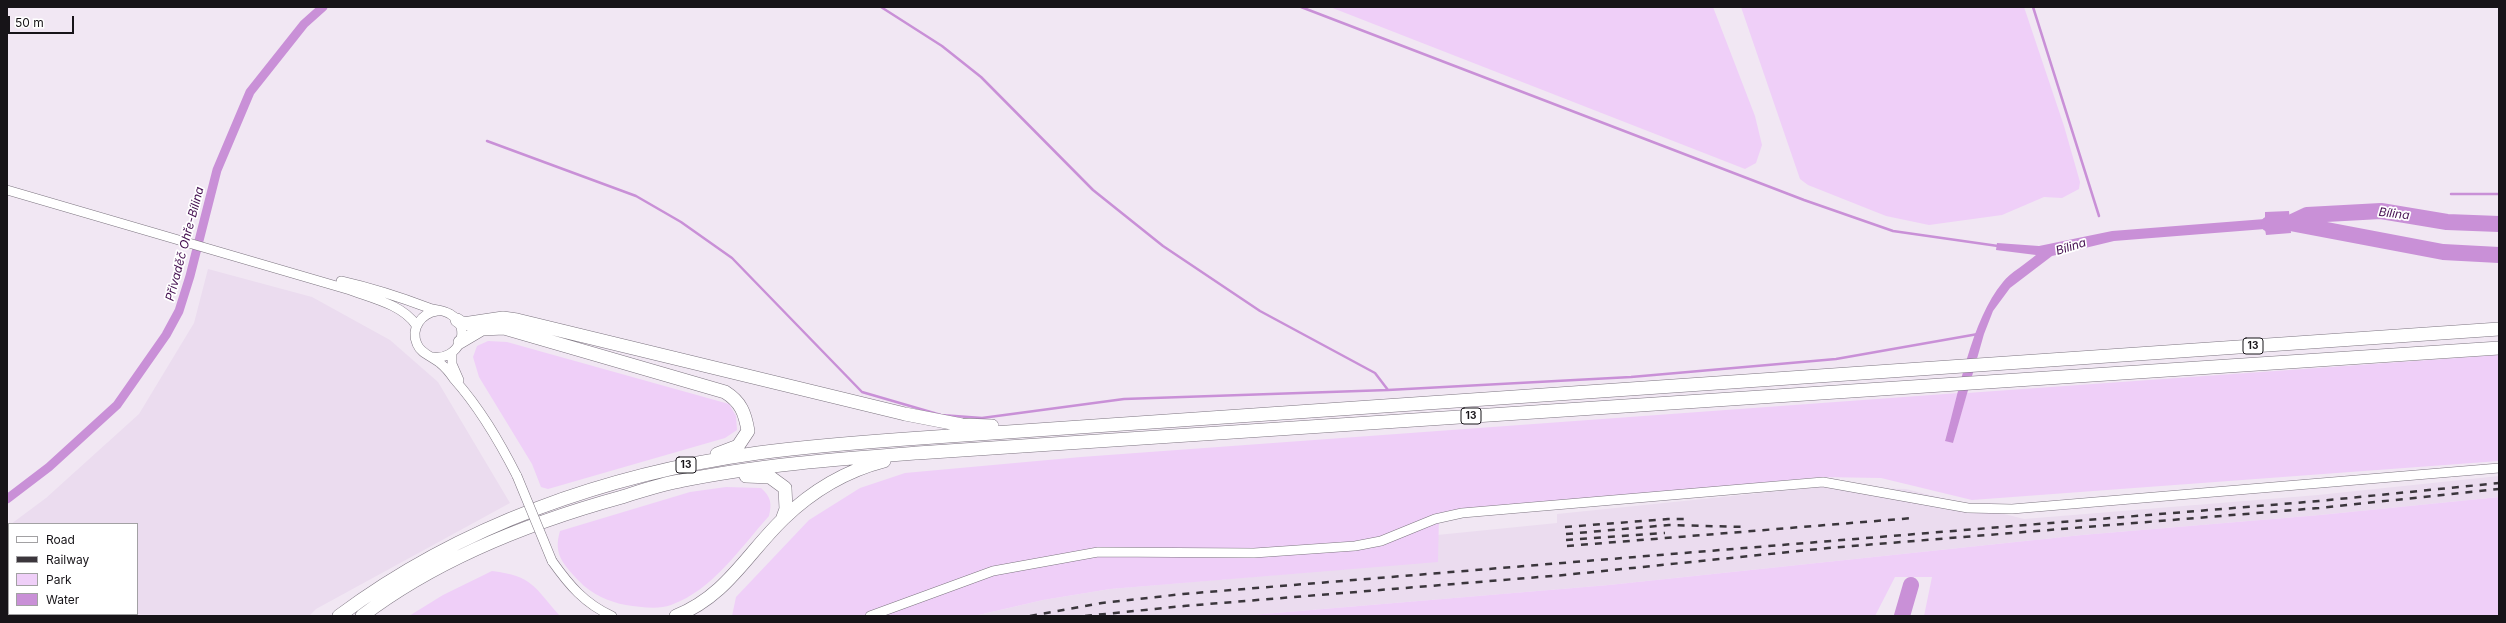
<!DOCTYPE html>
<meta charset="utf-8">
<style>
body{margin:0}
#map{position:relative;width:2506px;height:623px;overflow:hidden;background:#f1e7f3;font-family:Inter,sans-serif}
canvas{display:block}
.frame{position:absolute;inset:0;border:8px solid #171418;pointer-events:none}
.legend{position:absolute;left:8px;top:523px;width:130px;height:92px;box-sizing:border-box;background:#fff;border:1px solid #a2a1a3;margin:0;padding:5px 7px;list-style:none;font-size:12px;color:#171418}
.legend li{display:flex;align-items:center;gap:8px;height:20px}
.legend b{width:20px;border:1px solid #a2a1a3}
.scale{position:absolute;left:8px;top:16px;width:66px;height:18px;box-sizing:border-box;border:2px solid #171418;border-top:0;padding-left:5px;font-size:12px;line-height:14px;white-space:nowrap;color:#171418;-webkit-text-stroke:3px #fff;paint-order:stroke}
</style>
<div id="map">
<canvas width="2506" height="623"></canvas>
<div class="frame"></div>
<ul class="legend">
<li><b style="height:5px;background:#fff"></b>Road</li>
<li><b style="height:5px;background:#3b363c"></b>Railway</li>
<li><b style="height:11px;background:#efcff8"></b>Park</li>
<li><b style="height:11px;background:#c990d7"></b>Water</li>
</ul>
<div class="scale">50 m</div>
</div>
<script>
const g = document.querySelector('canvas').getContext('2d');
g.lineJoin = 'round';
function fill(path, color) { g.fillStyle = color; g.fill(path, 'evenodd'); }
function trace(path, color, width, dash) { g.strokeStyle = color; g.lineWidth = width; g.lineCap = dash ? 'butt' : 'round'; g.setLineDash(dash || []); g.stroke(path); }
function drawText(font, color, halo, rows, align = 'center') {
  g.font = font + ' Inter,sans-serif'; g.lineWidth = 3.5; g.setLineDash([]); g.textBaseline = 'middle'; g.strokeStyle = halo; g.fillStyle = color; for (const [text, x, y, turn = 0] of rows) {
    g.save(); g.translate(x, y); g.rotate((+turn || 0) * Math.PI / 180); g.textAlign = isNaN(turn) ? turn : align; if (halo) g.strokeText(text, 0, 0); g.fillText(text, 0, 0); g.restore();
  }
}
fill(new Path2D(`
 M208,269L312,297L390,340L438,382L510,503L316,609L309,616H7V527L9,525V614H137V524H11L46,498L139,414L194,323Z
 M2499,476V497L2320,515L2082,535L1609,585L1240,616H974L1043,600L1110,589L1438,561L1437,535L1557,523V514L1820,487L1906,489L2024,519L2318,495Z`), '#ebdcef');
fill(new Path2D(`
 M1330,7H1713L1755,116L1762,145L1756,163L1745,169Z
 M1741,7H2024L2064,126L2080,182L2079,189L2062,198L2044,197L2002,215L1929,225L1886,216L1808,185L1800,179Z
 M488,341L507,342L729,404L736,416L737,430L725,438L548,489L541,487L532,464L479,377L473,357L477,346Z
 M2499,355V461L1972,500L1881,478L1821,477L1439,514L1438,562L1110,589L1043,600L974,616H732L736,597L809,520L860,488L905,473L1081,457L1959,393L1945,440L1953,443L1967,393Z
 M726,487L761,488C771,497 772,503 769,516C741,547 713,590 671,605C658,610 640,607 626,605C609,602 591,594 579,581C563,564 553,554 560,531L690,492Z
 M2499,497V616H1924L1932,577H1895L1875,616H1240L1609,585L2082,535L2320,515Z
 M492,571C533,576 534,587 560,616H409L443,595Z`), '#efcff8');
fill(new Path2D(`
 M2289,211L2291,233L2266,235L2265,229L2114,241L2052,256L2010,288L1993,311L1984,334L1953,443L1945,441C1959,393 1971,320 2003,282C2010,273 2027,263 2036,255L1996,250L1997,243L2039,246L2112,231L2265,219V212Z`), '#c990d7');
trace(new Path2D(`
 M881,7L942,46L981,77L1093,190L1163,246L1260,311L1375,373L1388,390L1631,377L1836,359L1978,334
 M1301,7L1804,200L1893,231L1998,246
 M2033,7L2099,216
 M487,141L636,196L681,222L732,258L862,392L941,415L982,418L1124,399L1388,390
 M2451,194H2499`), '#c990d7', 2.5);
trace(new Path2D(`
 M7,499L49,467L117,405L166,335L179,311L190,276L217,170L250,92L304,24L323,7`), '#c990d7', 9);
trace(new Path2D(`
 M2290,223L2307,215L2381,211L2447,222L2499,224
 M2269,224L2290,223L2443,252L2499,255
 M1902,616L1911,585`), '#c990d7', 16);
const minor = new Path2D(`
 M7,190L350,290C372,298 403,305 416,325
 M341,281C372,288 400,297 429,308C436,310 444,310 450,314C474,328 458,361 433,357
 M437,311C422,313 410,328 417,344C421,354 432,356 440,363C445,367 450,373 454,379C480,408 499,441 517,476
 M452,353V364L459,380
 M552,561C569,585 585,604 612,616
 M870,616L993,571L1098,552L1254,553L1355,546L1381,541L1435,519L1462,513L1823,482L1968,508L2012,509L2499,468`);
const highway = new Path2D(`
 M457,320L463,324L503,318L517,320L905,414L962,425L992,426
 M460,342L482,329L504,328L725,392C741,402 745,413 748,431L738,446L717,454
 M746,476L770,477L785,488L786,509L782,520
 M339,616C461,525 607,474 758,453C817,445 876,441 935,437L2499,329
 M362,616C438,558 531,522 622,497C641,491 661,484 680,481C758,465 838,459 917,453L2499,348
 M676,616C726,596 746,555 783,519C812,491 845,471 884,461`);
trace(minor, '#7d7580', 10);
trace(highway, '#7d7580', 14);
trace(minor, '#fff', 9);
trace(highway, '#fff', 13);
trace(new Path2D(`
 M1565,527L1668,519H1690
 M1566,534L1669,525L1746,527
 M1566,540L1665,533
 M1567,546L1913,518
 M1030,616L1102,603L1183,594L2319,501L2499,483
 M1085,616L1184,606L1564,575L1828,548L2319,508L2499,489`), '#3b363c', 2.5, [7, 7]);
const minorBridge = new Path2D(`
 M517,476L552,561`);
trace(minorBridge, '#7d7580', 10, []);
trace(minorBridge, '#fff', 9);
for (const [x, y, w] of [
 [2253,346,20],
 [1471,416,20],
 [686,465,20]
]) { const box = new Path2D(); box.roundRect(x - w / 2, y - 8, w, 16, 3); g.fillStyle = '#fff'; g.fill(box); trace(box, '#171418', 1); }
drawText('bold 10px', '#171418', null, [
 ["13",2253,346],
 ["13",1471,416],
 ["13",686,465]
]);
drawText('italic 12px', '#430e4f', '#fff', [
 ["Bílina",2394,214,7],
 ["Přivaděč Ohře-Bílina",185,244,-75],
 ["Bílina",2071,247,-17]
]);
</script>
